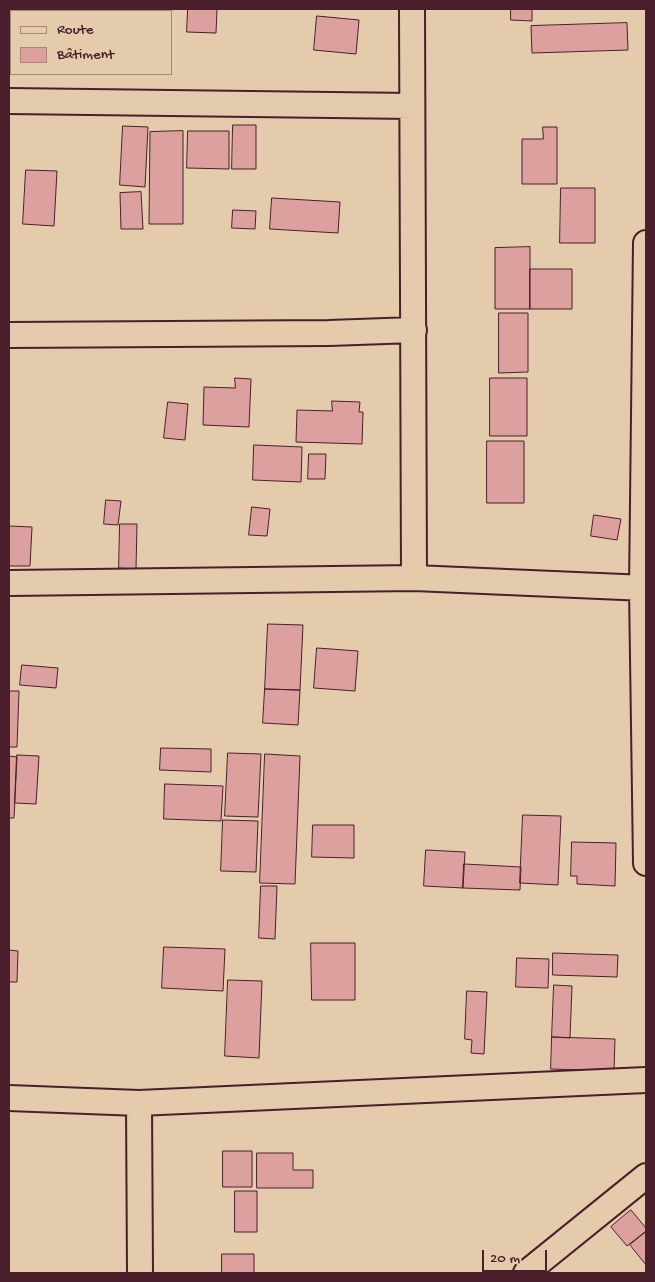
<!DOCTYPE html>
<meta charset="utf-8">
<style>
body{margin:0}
#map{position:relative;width:655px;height:1282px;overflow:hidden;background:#e4cbac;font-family:"Gochi Hand",sans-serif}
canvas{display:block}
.frame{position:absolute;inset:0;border:10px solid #4a1f2b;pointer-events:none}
.legend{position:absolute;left:10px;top:10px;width:162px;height:65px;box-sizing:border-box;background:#e4cbac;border:1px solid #a68678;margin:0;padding:6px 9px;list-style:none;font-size:15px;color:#4a1f2b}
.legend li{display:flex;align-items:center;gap:10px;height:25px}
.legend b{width:25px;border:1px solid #a68678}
.scale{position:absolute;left:482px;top:1250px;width:65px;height:22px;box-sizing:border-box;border:2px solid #4a1f2b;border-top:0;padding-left:6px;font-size:15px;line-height:18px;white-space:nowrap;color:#4a1f2b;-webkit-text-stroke:4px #e4cbac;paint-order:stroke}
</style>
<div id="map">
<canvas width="655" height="1282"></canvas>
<div class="frame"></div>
<ul class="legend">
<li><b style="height:6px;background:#e4cbac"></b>Route</li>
<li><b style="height:14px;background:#dca19e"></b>Bâtiment</li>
</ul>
<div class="scale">20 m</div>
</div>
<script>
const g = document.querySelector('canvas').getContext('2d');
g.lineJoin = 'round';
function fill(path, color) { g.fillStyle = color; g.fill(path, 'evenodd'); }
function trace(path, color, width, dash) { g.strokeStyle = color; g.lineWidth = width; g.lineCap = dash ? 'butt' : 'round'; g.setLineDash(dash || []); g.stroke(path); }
const building = new Path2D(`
 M188,9H217L216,33L187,32Z
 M511,9H532V21L511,20Z
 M317,16L359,20L356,54L314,50Z
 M627,23L628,50L532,53L531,26Z
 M233,125H256V169H232Z
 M123,126L148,127L145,187L120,185Z
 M543,127H557V184H522V139H543Z
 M183,131V224H149L150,132Z
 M188,131H229V169L187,168Z
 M26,170L57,171L54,226L23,224Z
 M561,188H595V243H560Z
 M141,192L143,229H121L120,193Z
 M272,198L340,202L338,233L270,229Z
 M233,210L256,211L255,229L232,228Z
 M530,247V309H495V248Z
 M530,269H572V309H530Z
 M499,313H528V372L499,373Z
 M235,378L251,379L249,427L203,425L204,387L235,388Z
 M490,378H527V436H490Z
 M332,401L360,402L359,412H363L362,444L296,442L297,410L332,411Z
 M168,402L188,404L185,440L164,438Z
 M487,441H524V503H487Z
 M254,445L302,447L301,482L253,480Z
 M309,454H326L325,479H308Z
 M106,500L121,501L118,525L104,524Z
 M252,507L270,509L267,536L249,535Z
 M594,515L621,519L617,540L591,536Z
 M120,524H137L136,569L119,568Z
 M9,526L32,527L30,566H9Z
 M268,624L303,625L300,690L265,689Z
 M317,648L358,651L355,691L314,688Z
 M22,665L58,668L56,688L20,685Z
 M265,689L300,690L298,725L263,723Z
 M9,691H19L17,747H9Z
 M161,748L211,749V772L160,770Z
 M228,753L261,754L258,817L225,816Z
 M265,754L300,756L295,884L260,883Z
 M17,755L39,756L36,804L15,803Z
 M9,756L17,757L14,818H9Z
 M165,784L223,786L221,821L164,819Z
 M523,815L561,816L558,885L520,883Z
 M223,820L258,821L256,872L221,871Z
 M313,825H354V858L312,857Z
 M572,842L616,843L615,886L577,884V876H571Z
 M426,850L465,852L463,888L424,886Z
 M464,864L521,867L520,890L463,888Z
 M261,886H277L275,939L259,938Z
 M311,943H355V1000H312Z
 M164,947L225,949L223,991L162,988Z
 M9,950L18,951L17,982H9Z
 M553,953L618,955L617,977L553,975Z
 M517,958L549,959L548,988L516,987Z
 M228,980L262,981L259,1058L225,1056Z
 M554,985L572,986L570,1038L552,1037Z
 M467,991L487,992L484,1054L471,1053L472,1040L465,1039Z
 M552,1037L615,1039L614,1071L551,1069Z
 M223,1151H252V1187H223Z
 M257,1153H293V1170H313V1188H257Z
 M235,1191H257V1232H235Z
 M631,1210L646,1228V1231L627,1246L611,1227Z
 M646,1232V1265L630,1245Z
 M222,1254H254V1273H222Z`);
fill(building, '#dca19e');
trace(building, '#4a1f2b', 1);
const street = new Path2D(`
 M412,9L414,578
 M9,101L412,106
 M646,243L642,588L646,863
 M9,335L329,333L414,330
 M9,583L414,578L646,588
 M9,1098L139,1103L646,1080
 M139,1103L140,1273
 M526,1273L646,1176`);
trace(street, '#4a1f2b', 28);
trace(street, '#e4cbac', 24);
</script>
